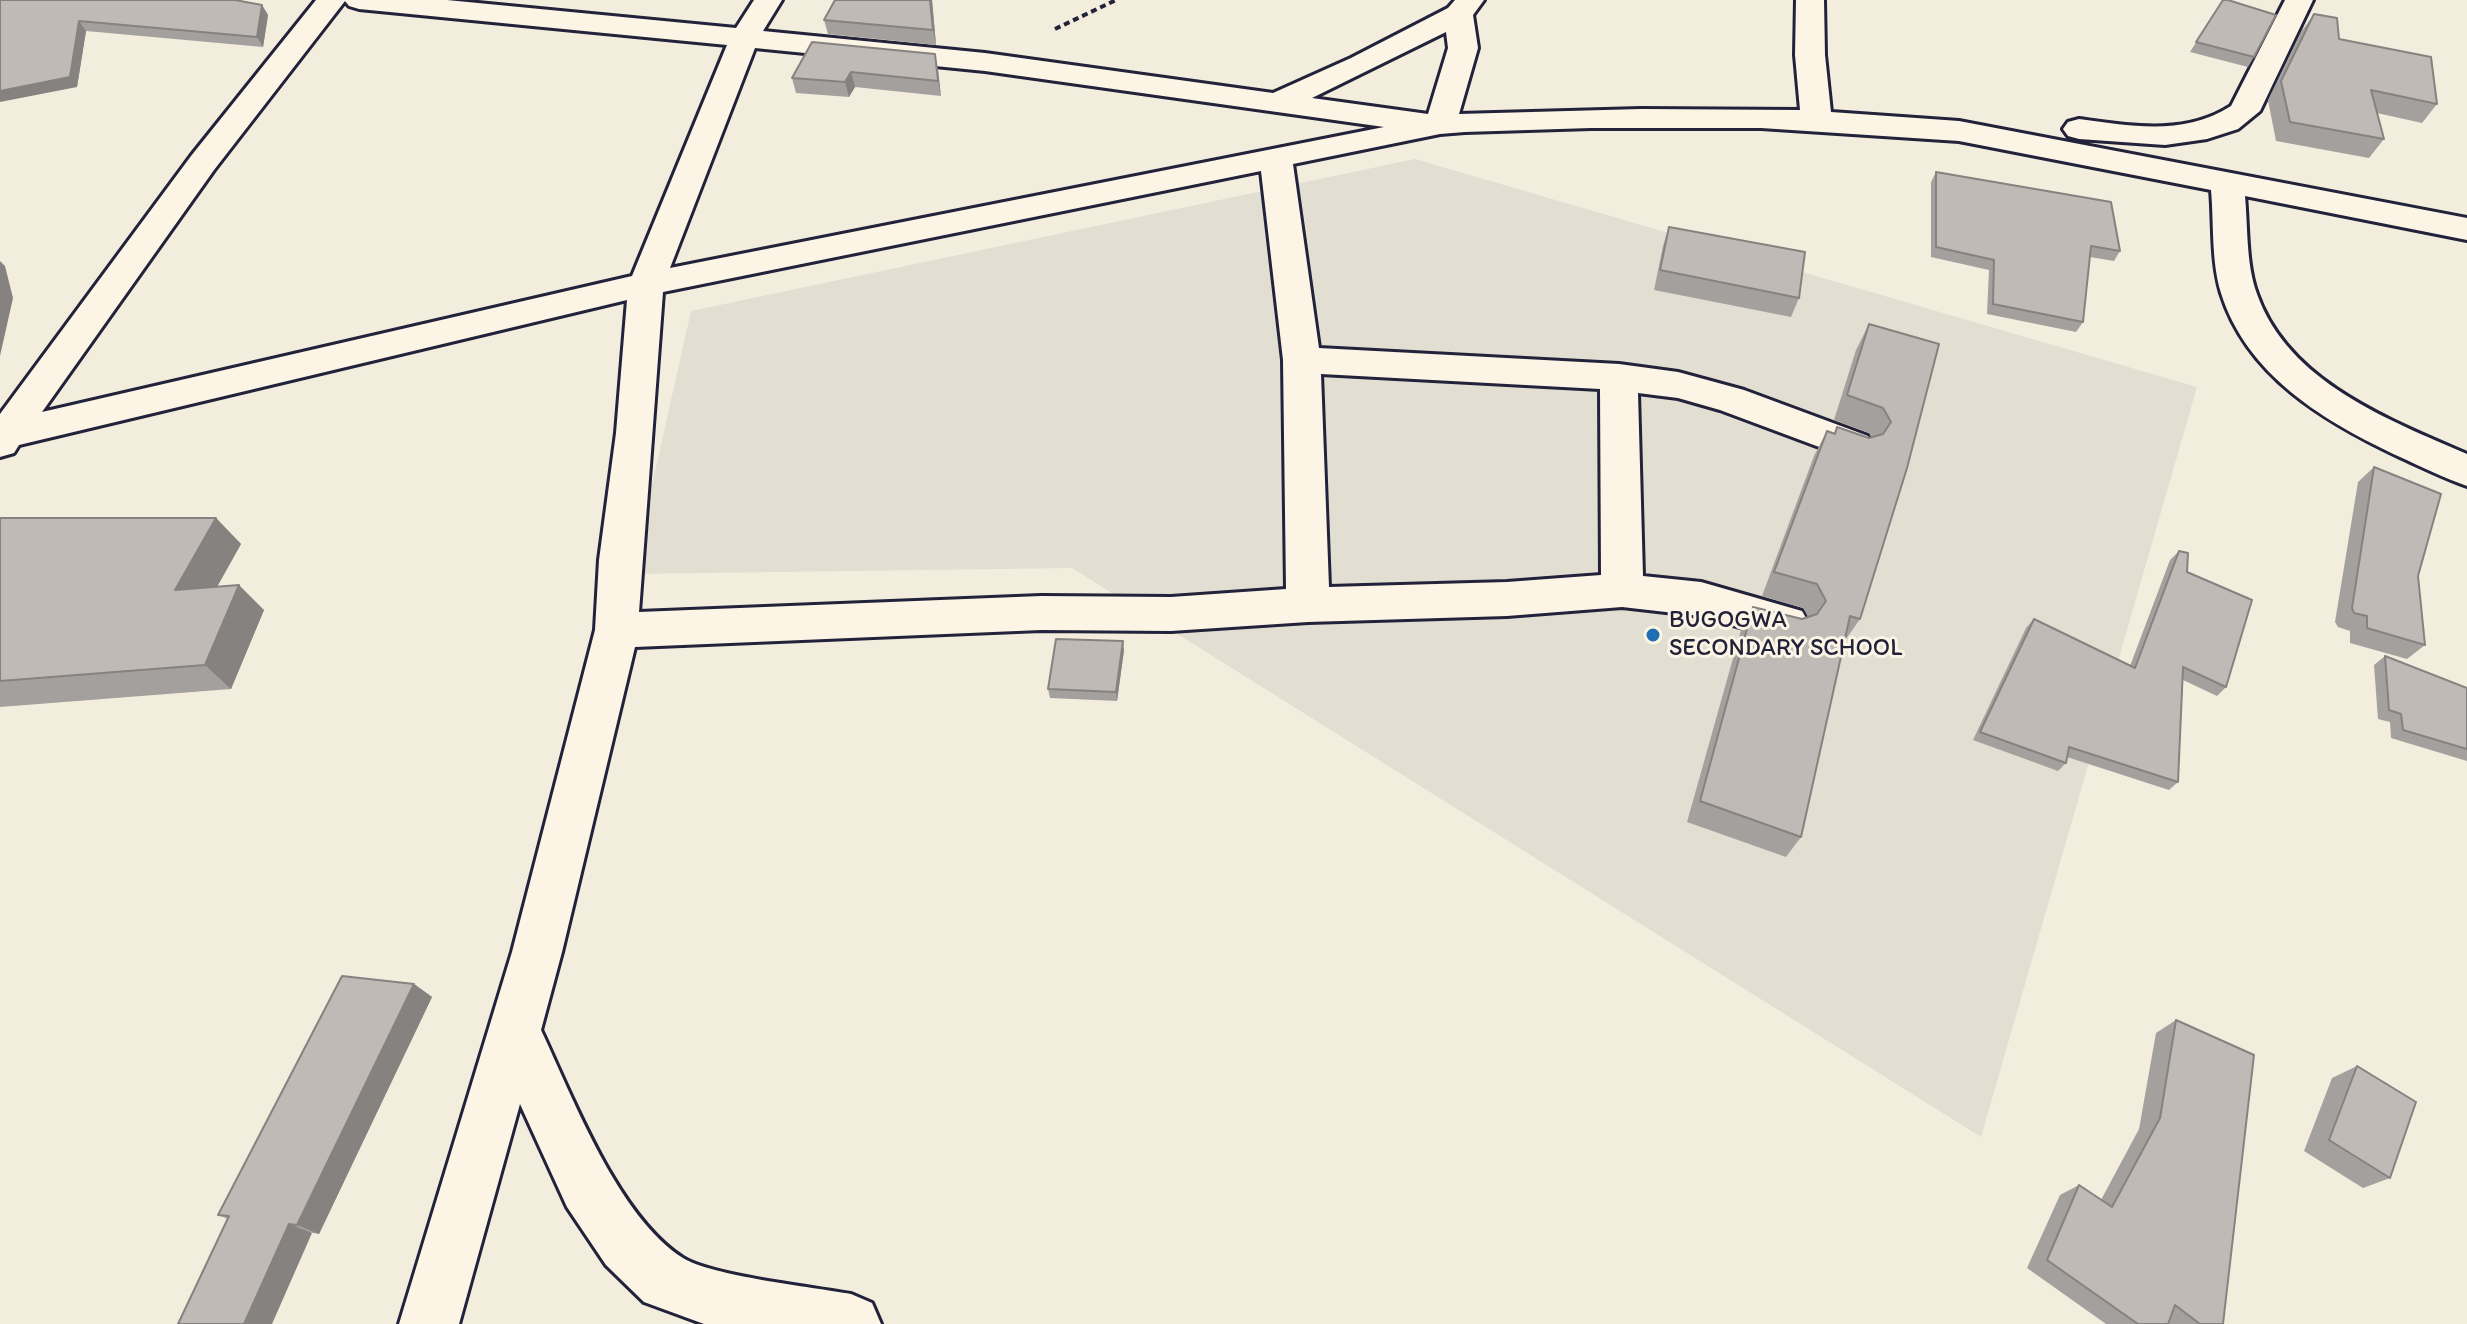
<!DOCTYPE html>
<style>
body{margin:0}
canvas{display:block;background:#f3edde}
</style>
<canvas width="2467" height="1324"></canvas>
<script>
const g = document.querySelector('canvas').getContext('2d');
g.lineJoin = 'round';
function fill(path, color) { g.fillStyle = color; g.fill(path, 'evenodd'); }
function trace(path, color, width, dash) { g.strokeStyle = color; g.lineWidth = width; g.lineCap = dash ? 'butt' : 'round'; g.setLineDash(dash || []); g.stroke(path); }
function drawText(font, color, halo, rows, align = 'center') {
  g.font = font + ' Itim,sans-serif'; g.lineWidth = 6; g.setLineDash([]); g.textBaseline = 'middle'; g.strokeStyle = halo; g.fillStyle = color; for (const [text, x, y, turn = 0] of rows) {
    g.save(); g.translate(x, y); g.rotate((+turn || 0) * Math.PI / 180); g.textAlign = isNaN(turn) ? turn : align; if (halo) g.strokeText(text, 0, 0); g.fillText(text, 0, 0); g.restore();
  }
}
fill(new Path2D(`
 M1415,159L2197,387L1981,1137L1072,568L632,574L691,311Z`), '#e3ded2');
const minor = new Path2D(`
 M316,0H447L736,28L754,0H782L763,31L985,53L1273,93L1351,58L1448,8L1455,0H1484L1473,15L1478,48L1459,114L1641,109L1800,110L1795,55L1796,0H1824L1825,55L1831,112L1959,121L2467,218V240L2245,196C2248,228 2246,264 2257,294C2288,382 2389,420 2467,454V486C2444,478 2422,467 2400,457C2325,422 2247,376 2221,293C2211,260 2214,223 2211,190L1959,141L1761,128H1591L1465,132L1440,134L1293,164L1319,348L1619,364L1678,372L1744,390L1868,436L1874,446L1868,456L1854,460L1720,410L1678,398L1638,393L1643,576L1701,582L1802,611L1809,623L1802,635L1787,640L1701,616L1622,607L1507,616L1308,622L1171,631L1041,630L635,647L562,952L541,1030C573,1098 618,1217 683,1258C712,1276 812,1287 851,1294L872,1303L881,1324H704L644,1302L606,1265L567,1207L520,1104L459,1324H399L512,952L595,630L599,560L616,433L627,300L19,445L14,453L0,457V414L191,156ZM345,1L349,6L359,9L727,45L632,276L42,412L214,170ZM1446,32L1448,48L1428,114L1312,98ZM755,48L985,71L1384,127L670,268ZM1261,171L1283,360L1286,589L1171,597L1041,596L639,612L663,292ZM1321,374L1600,389L1601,575L1507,582L1329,587Z
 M2285,0H2313L2260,111L2238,129L2207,139L2165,145L2079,139L2068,136L2063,129L2068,122L2079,119C2131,126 2185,136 2231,106Z`);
trace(minor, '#22223b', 6);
trace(new Path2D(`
 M1055,29L1116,0`), '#22223b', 4, [6, 4]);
fill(minor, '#fcf5e5');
fill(new Path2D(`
 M0,0L262,5L268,15L263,47L86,31L77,87Z
 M932,0L936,45L828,34L824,20Z
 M2223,0L2254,57L2248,67L2190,52Z
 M2314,14L2339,39L2437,104L2422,123L2377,113L2384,139L2369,158L2276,141L2268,100L2301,32Z
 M935,54L941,96L855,87L849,97L796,93L792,78Z
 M1936,172L2120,251L2114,261L2090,257L2083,322L2076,332L1987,314L1989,270L1931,257V182Z
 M1669,227L1799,298L1791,317L1654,290L1663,246Z
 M1869,324L1939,344L1860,619L1844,642L1801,837L1786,857L1687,822L1741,630L1753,607L1802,619L1808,617L1803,608L1762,596L1814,456L1827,431L1834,433L1837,427L1869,438L1871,437L1869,433L1834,420L1856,350Z
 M2374,467L2418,576L2425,645L2407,659L2350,643V631L2338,627L2335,622L2358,482Z
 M0,518H216L241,544L217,586L264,610L231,689L0,707Z
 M2179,551L2226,687L2217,696L2183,680L2178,782L2169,790L2067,757L2066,763L2058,771L1973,740L2026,628L2034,619L2130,666L2170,560Z
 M1124,650L1117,701L1050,698L1048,689Z
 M2385,656L2467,688V761L2391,738L2390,722L2378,719L2374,665Z
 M414,984L432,997L319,1234L228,1219L218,1215Z
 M2176,1020L2223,1324H2106L2027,1268L2060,1195L2079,1185L2101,1200L2139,1129L2156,1033Z
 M2357,1066L2390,1178L2363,1188L2304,1151L2332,1078Z`), '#a4a09d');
fill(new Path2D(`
 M930,0H932L936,45L933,30Z
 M262,5L268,15L263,47L257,37Z
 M79,21L86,31L77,87L0,102V91Z
 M935,54L938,69L941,96L938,81Z
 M851,72L855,87L849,97L845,82Z
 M0,261L5,266L13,298L0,356Z
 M216,518L241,544L202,614L175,590Z
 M239,585L264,610L231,689L205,665Z
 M1123,641L1124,650L1117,701L1116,692Z
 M414,984L432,997L319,1234L297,1225Z
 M289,1224L312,1233L272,1324H244Z`), '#86827f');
const building = new Path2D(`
 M0,0H235L262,5L257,37L79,21L70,77L0,91Z
 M835,0H930L933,30L824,20Z
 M2223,0H2228L2276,15L2254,57L2196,42Z
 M2314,14L2337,18L2339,39L2431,57L2437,104L2371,90L2384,139L2290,122L2281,81Z
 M812,42L935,54L938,81L851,72L845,82L792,78Z
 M1936,172L2111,202L2120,251L2091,246L2083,322L1993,304L1994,260L1936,247Z
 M1669,227L1805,252L1799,298L1660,270Z
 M1869,324L1939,344L1907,468L1860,619L1850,616L1801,837L1700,801L1753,607L1802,619L1817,614L1826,601L1817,584L1774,572L1827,431L1835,434L1837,427L1869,438L1883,434L1891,422L1883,408L1847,395Z
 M2374,467L2441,494L2418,576L2425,645L2367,628V616L2354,613L2352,608Z
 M0,518H216L175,590L239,585L205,665L0,681Z
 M2179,551L2188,553L2187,572L2252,600L2226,687L2183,667L2178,782L2069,747L2066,763L1980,732L2034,619L2135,668Z
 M1056,639L1123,641L1116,692L1048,689Z
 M2385,656L2467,688V749L2403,730L2401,714L2389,710Z
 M342,976L414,984L297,1225L289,1224L244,1324H178L229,1216L218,1215Z
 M2176,1020L2254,1055L2223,1324H2200L2175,1305L2168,1324H2138L2047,1260L2079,1185L2112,1207L2160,1118Z
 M2357,1066L2416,1102L2390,1178L2329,1140Z`);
fill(building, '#bfbab6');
trace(building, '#86827f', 2);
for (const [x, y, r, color] of [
 [1653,635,8,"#1f6fb2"]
]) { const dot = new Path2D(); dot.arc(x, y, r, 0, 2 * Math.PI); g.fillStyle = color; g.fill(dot); trace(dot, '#fcf5e5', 3); }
drawText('24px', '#22223b', '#fcf5e5', [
 ["BUGOGWA",1669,621],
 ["SECONDARY SCHOOL",1669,649]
], 'left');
</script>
